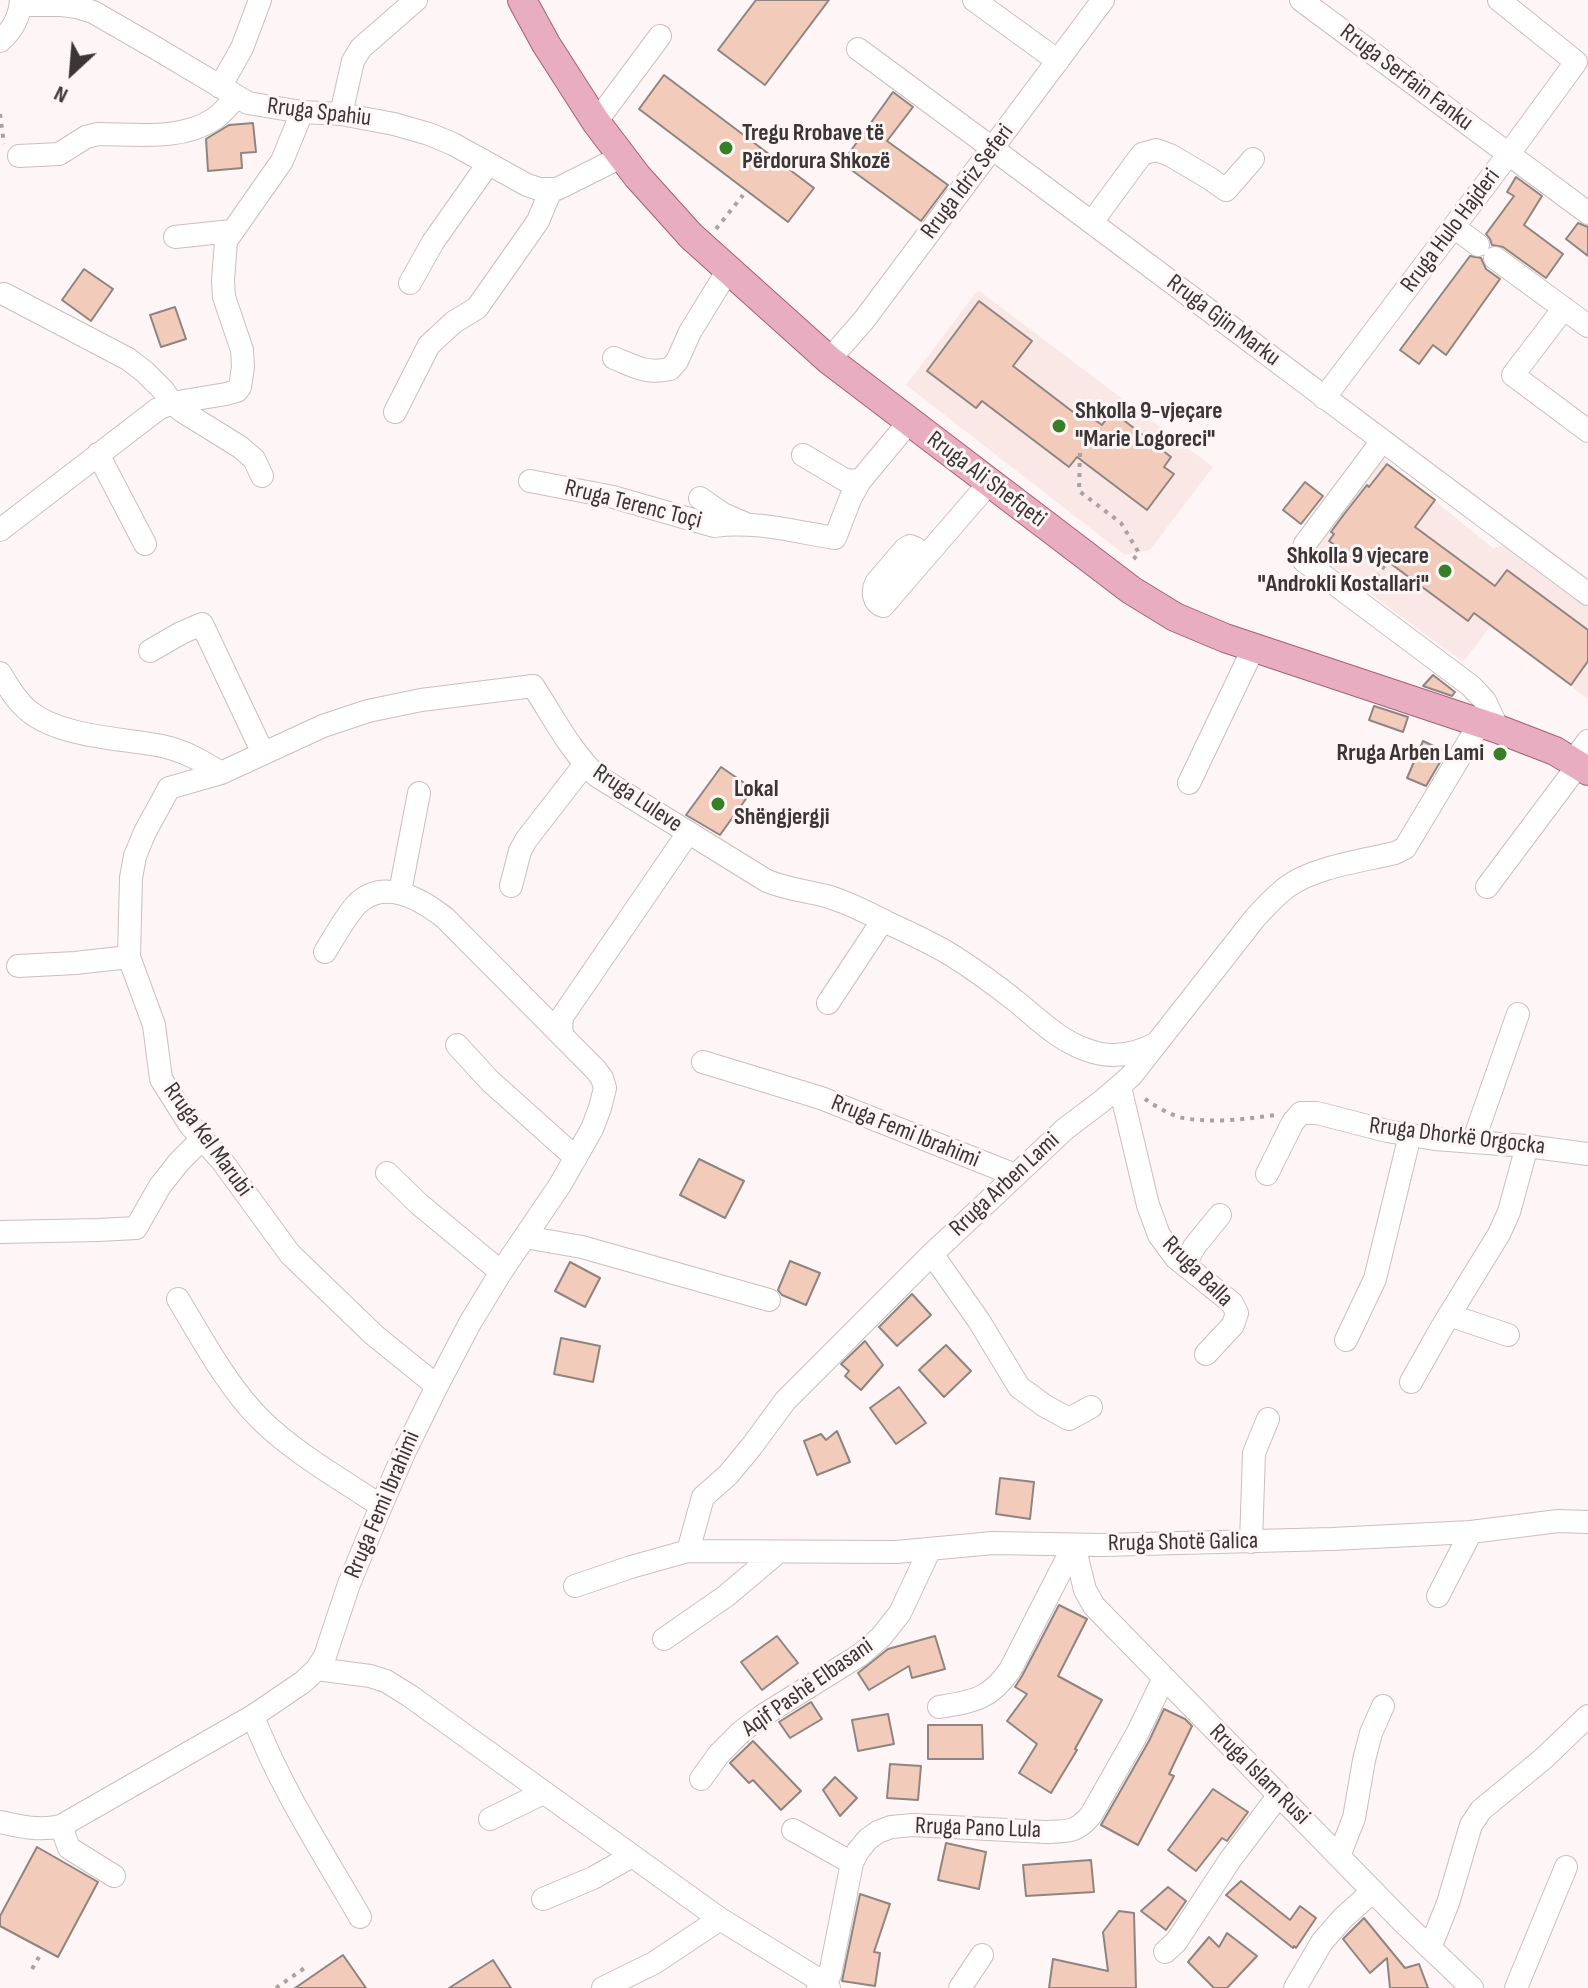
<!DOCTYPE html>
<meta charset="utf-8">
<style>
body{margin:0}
#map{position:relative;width:1588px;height:1988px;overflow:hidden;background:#fef6f6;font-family:"Sofia Sans Condensed",sans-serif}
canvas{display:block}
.north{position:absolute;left:32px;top:32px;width:80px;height:80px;-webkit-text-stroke:6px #fef6f6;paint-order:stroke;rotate:206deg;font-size:22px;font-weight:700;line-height:32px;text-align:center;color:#3a3635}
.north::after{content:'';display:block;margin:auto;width:28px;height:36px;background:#3a3635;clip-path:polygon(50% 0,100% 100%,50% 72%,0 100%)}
</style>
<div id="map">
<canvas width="1588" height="1988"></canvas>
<div class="north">N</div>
</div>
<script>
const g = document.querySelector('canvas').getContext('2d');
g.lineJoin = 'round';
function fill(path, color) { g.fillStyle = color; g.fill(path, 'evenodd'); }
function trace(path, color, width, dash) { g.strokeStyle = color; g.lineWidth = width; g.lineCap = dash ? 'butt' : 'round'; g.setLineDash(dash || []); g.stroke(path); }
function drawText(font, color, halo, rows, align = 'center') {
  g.font = font + ' "Sofia Sans Condensed",sans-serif'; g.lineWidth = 6; g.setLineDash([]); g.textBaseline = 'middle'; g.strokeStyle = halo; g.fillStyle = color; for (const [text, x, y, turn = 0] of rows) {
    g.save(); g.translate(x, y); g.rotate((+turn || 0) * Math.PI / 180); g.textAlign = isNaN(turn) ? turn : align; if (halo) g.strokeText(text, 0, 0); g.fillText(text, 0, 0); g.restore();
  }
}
fill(new Path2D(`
 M978,290L1213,467L1150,550L1125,555L906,385Z
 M1383,459L1493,548L1513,543L1588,599V699L1490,627L1463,662L1314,552Z`), '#fae8e7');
const building = new Path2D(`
 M756,0H829L765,85L718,50Z
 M664,75L814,188L788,222L639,109Z
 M893,92L913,107L887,141L948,185L921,221L842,163Z
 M253,123L256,152L241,153L242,168L208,171L206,139L229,125Z
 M1516,177L1542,196L1524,225L1563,254L1546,278L1503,247L1492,245L1490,239L1486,234L1514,196L1507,192Z
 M1578,223L1588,227V256L1566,239Z
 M1470,256L1481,258L1486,269L1500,279L1446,355L1433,345L1419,364L1400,350Z
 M84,269L113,289L91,321L62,300Z
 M979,301L1032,341L1013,366L1077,415L1081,410L1102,425L1112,411L1171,457L1164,467L1174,474L1147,510L1077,457L1069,467L982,401L976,408L927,371Z
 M175,307L186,339L161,347L150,315Z
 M1387,464L1435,500L1415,527L1495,586L1507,570L1588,630V661L1571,685L1474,613L1468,621L1371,549L1360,564L1329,541L1334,534L1331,532L1345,513L1367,485L1369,487Z
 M1305,482L1323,496L1301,524L1283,510Z
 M1433,675L1455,692L1452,696L1423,686Z
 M1374,706L1408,717L1403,732L1369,720Z
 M1423,741L1446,752L1426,786L1407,778Z
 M721,767L753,789L720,835L686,815Z
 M699,1159L744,1181L725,1218L680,1195Z
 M790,1261L820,1273L806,1305L782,1295L778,1290Z
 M570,1262L600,1278L585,1307L555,1291Z
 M912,1294L931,1315L897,1346L879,1327Z
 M561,1338L600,1346L593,1382L554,1374Z
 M865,1341L883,1365L861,1390L845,1376L849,1371L841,1364Z
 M946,1345L971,1371L944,1397L919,1370Z
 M899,1387L926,1423L896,1444L870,1408Z
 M837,1431L850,1462L817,1475L804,1441L821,1434L826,1440Z
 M1000,1478L1034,1482L1030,1519L996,1514Z
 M1059,1605L1087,1619L1058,1676L1102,1700L1075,1749L1077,1750L1051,1793L1019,1773L1037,1744L1007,1721L1027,1694L1015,1687L1022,1676Z
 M777,1636L798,1663L762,1690L741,1662Z
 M935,1636L945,1669L912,1678L909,1666L869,1690L858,1673L888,1649Z
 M811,1702L822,1719L790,1738L779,1722Z
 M1164,1709L1185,1719L1192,1726L1169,1774L1174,1776L1138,1845L1101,1825L1149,1741Z
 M888,1714L894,1744L858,1751L852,1720Z
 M928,1725H982L983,1759H928Z
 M753,1741L801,1791L781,1810L753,1780L749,1783L730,1763Z
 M890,1764L921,1766L918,1800L887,1798Z
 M835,1777L857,1798L840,1816L823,1790Z
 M1213,1789L1248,1812L1227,1841L1222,1838L1196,1871L1168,1850Z
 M946,1843L986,1852L979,1889L938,1880Z
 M37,1847L98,1882L58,1957L0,1926V1916Z
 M1091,1860L1094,1892L1026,1896L1023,1865Z
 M1241,1881L1290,1920L1300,1906L1316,1918L1296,1948L1294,1946L1293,1948L1226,1895Z
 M1168,1887L1186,1901L1166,1930L1141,1911Z
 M860,1894L890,1904L874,1952L880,1953L875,1986L842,1981Z
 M1119,1911L1134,1913L1136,1988H1049L1053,1959L1108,1971L1103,1932Z
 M1364,1918L1405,1968L1419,1964L1428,1988H1390L1387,1958L1370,1973L1343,1939Z
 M1227,1933L1257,1956L1227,1988H1214L1188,1962L1209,1937L1219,1947Z
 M343,1955L366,1988H295Z
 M493,1960L511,1988H449Z`);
fill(building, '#f2cbba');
trace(building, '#8f8580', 2);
const minor = new Path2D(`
 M974,0L1058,61
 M1301,0L1588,213
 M21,5H61L77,7L93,12L154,47L248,103L302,112L341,114L394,124L429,134L453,144L527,185L539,189H557L621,157
 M0,41C12,31 20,16 21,0
 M858,49C1103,229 1344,413 1588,594
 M220,87L242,48L260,0
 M341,114L353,61L361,48L416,0
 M596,122L660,36
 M19,156L59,154L86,137L98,134C135,134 181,141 214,119C223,113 229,105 236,97
 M1092,222L1142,154L1156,150L1170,155L1209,178L1226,190L1253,159
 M1454,227L1478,245
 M175,237L231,231
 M1495,258L1588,326
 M410,283L433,242L488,164
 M4,294L128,359L145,372L163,390L172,403L182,411L240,447L254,459L262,476
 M1564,308L1513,375L1588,431
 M614,358C636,367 646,374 670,369L677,361L690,332L728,270
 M829,360L864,320L1103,0
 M1324,398L1508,155L1576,62L1499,0
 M395,412L429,345L454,322L477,308L538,221L551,190
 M1382,441L1305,544L1302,553L1304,561L1471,686L1485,701L1498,729
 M98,454L145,544
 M803,455L845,480L860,481
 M530,481L613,497L714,526C754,520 796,532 835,538L851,497L860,481L909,422
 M700,498L723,514L744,523
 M0,530L158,409L172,403L226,394L237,391L240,387L243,367L242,350L224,297L223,280L226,241L282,161L302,112
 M926,556L915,548L910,546L905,549L876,583C872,591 873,603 883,606L990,482
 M150,651L181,633L202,624L263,753
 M0,673C8,687 17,702 30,712C63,738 125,738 166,747C187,752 203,762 221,773L323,726L368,711L421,700L533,686C553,716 570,751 597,776L767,881C787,889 806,891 826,896C848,902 868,913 888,923C910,933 932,943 953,956C975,970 997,986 1017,1002C1039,1020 1060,1041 1087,1050C1111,1059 1135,1055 1157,1043
 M1573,761L1588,741
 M221,773L169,788L145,832L135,856L131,878L129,957L154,1025L161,1079L190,1125L222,1161L290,1254L374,1335L437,1386
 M1189,783L1254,647
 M511,886L520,851L526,840L585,764
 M1487,887L1579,764
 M400,892L419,793
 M18,966L75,963L129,957
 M828,1003L883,920
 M564,1038L561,1030L562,1017L688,833
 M457,1045L490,1081L576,1158
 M703,1062L821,1098L1015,1175
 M1120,1087L1148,1205L1159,1235L1176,1258L1232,1303L1237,1313L1233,1325L1206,1354
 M1473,1142L1518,1014
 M387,1173L419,1204L501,1272
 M1267,1174L1293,1122L1301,1113H1317L1387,1131L1435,1139L1527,1146L1588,1154
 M0,1232L98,1230L136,1228L160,1186L179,1162L202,1139
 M525,1237L582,1247L769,1300
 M932,1254L979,1321L1019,1387L1045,1406L1069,1419L1091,1407
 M1185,1265L1194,1247L1220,1215
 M178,1299C203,1340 227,1386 261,1420C296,1454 341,1479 381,1506
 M1449,1315L1508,1335
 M1346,1340L1375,1279L1410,1135
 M1411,1382L1442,1327L1499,1234L1509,1212L1527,1146
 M1251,1542L1254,1453L1268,1419
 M1074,1545L1085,1590L1094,1606L1403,1922L1472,1988
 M688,1551L703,1497L728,1475L752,1446L785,1401L932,1254L1065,1129L1102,1101L1131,1076L1255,918C1265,907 1275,896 1287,887C1314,867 1362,861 1395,853L1405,848L1480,723
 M575,1586L631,1567L688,1551L896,1552L993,1543L1103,1545L1332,1539L1471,1532L1558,1521L1588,1522
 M1438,1596L1471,1532
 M664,1639L726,1596L778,1552
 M317,1669L370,1676L386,1681L410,1696L720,1919L826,1984L829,1988
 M939,1707C974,1701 989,1700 1010,1670L1074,1545
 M253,1716C280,1787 322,1851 360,1917
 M701,1779L719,1754L741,1732L762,1716L860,1655L881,1637L900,1613L930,1549
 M490,1819L543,1793
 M0,1822C21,1827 40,1831 61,1826L253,1716L303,1682L317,1669L325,1656L349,1584L381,1506L404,1453L437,1386L470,1323L501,1272L560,1185L592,1129L600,1108L605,1088L602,1078L596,1070L445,918C421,899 383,877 356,905C344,919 335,936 325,952
 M61,1826L69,1848L114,1876
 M793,1830L852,1863
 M1339,1856L1354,1818L1364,1760L1371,1733L1383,1706
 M543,1899L593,1878L632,1856
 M1430,1948L1448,1903L1471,1825L1481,1810L1543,1759L1588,1716
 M1165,1952L1176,1942L1230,1860L1279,1795
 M603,1988L654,1963L720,1919
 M818,1988L826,1984L830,1974L852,1863L858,1851L868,1839L878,1832L891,1827L913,1825L1045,1832C1068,1831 1076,1833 1091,1815L1137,1734L1164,1678
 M960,1988L982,1955
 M1295,1988L1322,1942L1343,1918L1373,1891
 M1516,1988L1566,1867`);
const major = new Path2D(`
 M522,0L546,44L596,122L637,176L691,236L829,360L1131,590L1175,617L1225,638L1498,729L1555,751L1588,771`);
trace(minor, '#cbbebe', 24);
trace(major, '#a26076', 30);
trace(new Path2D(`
 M0,114L4,144
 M716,229L743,195
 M1080,453L1079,491L1121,523L1139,553L1131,562
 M1370,585L1388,561
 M1145,1099C1155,1106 1167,1113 1179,1117C1207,1124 1247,1119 1275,1115
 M32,1969L39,1957
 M276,1988L306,1967`), '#a8a2a1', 4, [4, 6]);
trace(minor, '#fff', 22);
trace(major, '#e9adc2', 28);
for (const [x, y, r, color] of [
 [726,148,8,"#377f25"],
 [1059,426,8,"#377f25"],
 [1445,571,8,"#377f25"],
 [1500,754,8,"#377f25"],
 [718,804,8,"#377f25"]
]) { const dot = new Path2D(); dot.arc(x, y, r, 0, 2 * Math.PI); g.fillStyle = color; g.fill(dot); trace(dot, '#fef6f6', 3); }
drawText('24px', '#3a3635', '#fef6f6', [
 ["Rruga Serfain Fanku",1406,78,37],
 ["Rruga Spahiu",319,113,7],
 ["Rruga Idriz Seferi",968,182,-53],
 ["Rruga Hulo Hajderi",1451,231,-53],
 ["Rruga Gjin Marku",1223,321,37],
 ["Rruga Ali Shefqeti",986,480,37],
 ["Rruga Terenc Toçi",633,505,14],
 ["Rruga Luleve",637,799,34],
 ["Rruga Femi Ibrahimi",905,1132,22],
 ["Rruga Dhorkë Orgocka",1457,1137,7],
 ["Rruga Kel Marubi",207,1140,54],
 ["Rruga Arben Lami",1005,1185,-43],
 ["Rruga Balla",1197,1272,45],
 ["Rruga Femi Ibrahimi",383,1505,-67],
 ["Rruga Shotë Galica",1183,1543,-1],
 ["Aqif Pashë Elbasani",808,1688,-35],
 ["Rruga Islam Rusi",1259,1775,45],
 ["Rruga Pano Lula",978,1829,2]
]);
drawText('bold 24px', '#3a3635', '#fef6f6', [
 ["Tregu Rrobave të",742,134],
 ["Përdorura Shkozë",742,162],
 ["Shkolla 9-vjeçare",1075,412],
 ["\"Marie Logoreci\"",1075,440],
 ["Shkolla 9 vjecare",1429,557,"right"],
 ["\"Androkli Kostallari\"",1429,585,"right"],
 ["Rruga Arben Lami",1484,754,"right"],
 ["Lokal",734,790],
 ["Shëngjergji",734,818]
], 'left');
</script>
